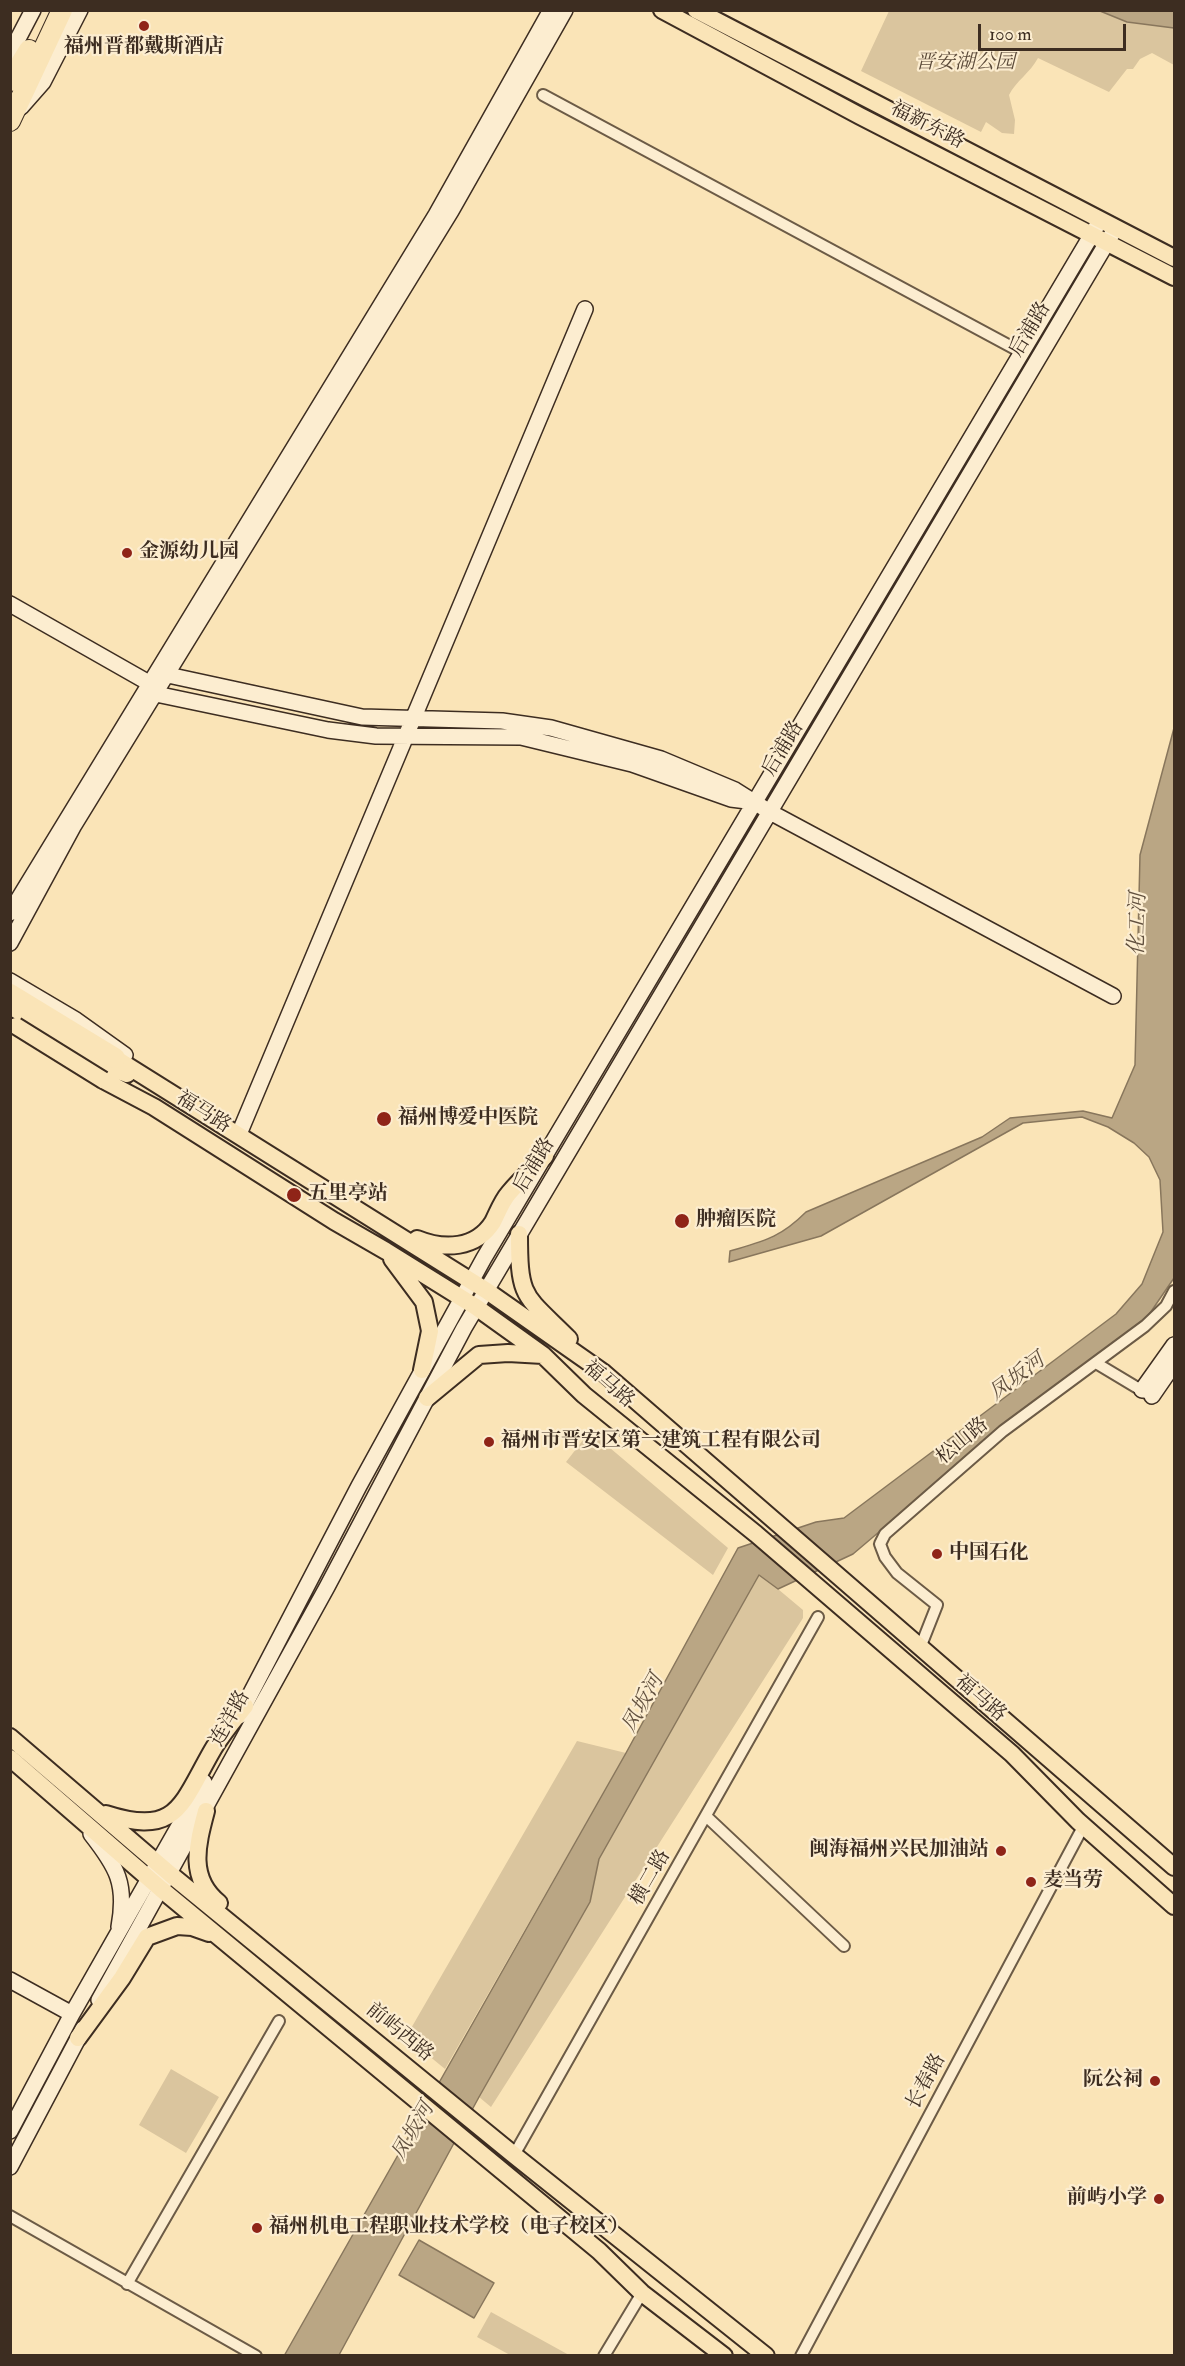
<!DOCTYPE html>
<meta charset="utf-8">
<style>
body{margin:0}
#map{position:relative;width:1185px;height:2366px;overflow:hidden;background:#fae4b7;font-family:"IM FELL Double Pica",serif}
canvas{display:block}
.frame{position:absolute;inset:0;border:12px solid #3d2d21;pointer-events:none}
.scale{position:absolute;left:978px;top:24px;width:148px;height:27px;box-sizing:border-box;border:3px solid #3d2d21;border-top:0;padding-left:8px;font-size:18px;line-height:21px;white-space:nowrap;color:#3d2d21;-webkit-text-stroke:4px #fcedd0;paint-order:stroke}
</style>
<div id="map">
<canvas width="1185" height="2366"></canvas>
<div class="frame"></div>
<div class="scale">100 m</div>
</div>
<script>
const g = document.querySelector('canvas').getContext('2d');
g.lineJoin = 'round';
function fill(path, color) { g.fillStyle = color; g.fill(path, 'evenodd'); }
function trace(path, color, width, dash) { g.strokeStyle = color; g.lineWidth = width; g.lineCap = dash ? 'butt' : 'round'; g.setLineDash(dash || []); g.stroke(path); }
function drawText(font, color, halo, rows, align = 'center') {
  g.font = font + ' "IM FELL Double Pica","Noto Serif SC",serif'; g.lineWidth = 4.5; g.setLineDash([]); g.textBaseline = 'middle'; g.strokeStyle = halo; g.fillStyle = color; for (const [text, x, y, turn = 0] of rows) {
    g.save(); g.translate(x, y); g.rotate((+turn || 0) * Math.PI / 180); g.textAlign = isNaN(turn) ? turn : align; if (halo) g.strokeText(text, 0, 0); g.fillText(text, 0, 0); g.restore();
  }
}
fill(new Path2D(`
 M889,11H1174V65L1152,53L1140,59L1133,69H1127L1109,92L1038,58C1030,73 1016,81 1009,95L1015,120L1014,134L1002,133L986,122L981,132L861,71Z
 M590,1431L728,1548L713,1575L566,1462Z
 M760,1574L803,1610V1618L491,2107L479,2097L590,1902L599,1859Z
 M577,1741L626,1753L445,2069L406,2037Z
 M171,2069L219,2097L186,2153L139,2125Z
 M491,2312L569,2355H510L477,2337Z`), '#dac59e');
const water = new Path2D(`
 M1100,11H1174V28L1127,22Z
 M1174,728V1278L1148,1316L997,1432L853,1554L778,1589L759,1575L599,1859L590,1902L479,2097L339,2355L284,2356L626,1753L738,1548L816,1522L844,1518L1116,1314L1142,1284L1163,1232L1160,1180L1149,1157L1134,1143L1108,1127L1082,1117L1023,1123L821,1236L729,1262L730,1251C764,1241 780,1238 806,1212L982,1137L1010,1118L1083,1111L1112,1118L1135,1065L1140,855Z
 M419,2240L494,2283L474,2318L399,2275Z`);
fill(water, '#baa684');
trace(water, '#88765c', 1.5);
const street = new Path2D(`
 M543,95L1021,352
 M1096,1363L1146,1393
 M920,1648L937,1605L897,1573L885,1557L880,1544L885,1534L1003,1431L1145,1326L1166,1306L1174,1291
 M707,1817L844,1946
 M514,2155L818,1617
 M10,2216L256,2356
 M127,2284L279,2021
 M604,2356L642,2293
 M801,2356L1084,1825`);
const secondary = new Path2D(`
 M10,54L33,10
 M21,107L43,82L80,10
 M10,604L149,683L156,694L328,730L376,736L521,737L632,764L731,799L747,801
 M159,679L168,675L362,717L502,721L551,728L661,759L735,790L770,812L1113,996
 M10,913L436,215L551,10
 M10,943L74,825L451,211L565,10
 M10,981L76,1020L125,1055
 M239,1134L585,309
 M1142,1390L1174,1345
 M1152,1396L1174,1364
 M239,1716L359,1486L484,1258L1098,224
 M91,1834C117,1867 127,1884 119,1927
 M10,1980L72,2014
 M99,2000L327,1587L464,1328L1112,234
 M10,2131L72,2014L204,1782
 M10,2167L83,2029`);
const primary = new Path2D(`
 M662,10L860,116L1174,277
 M696,10L1174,258
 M10,1006L109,1067L127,1074
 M115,1058L487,1291L604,1373L1174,1867
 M103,1080L154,1107L334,1221L386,1251L476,1307L543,1355L584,1395L756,1534L1012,1754L1078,1821L1174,1906
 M519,1234C519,1300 524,1294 569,1339
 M417,1239C444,1250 476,1249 493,1222C498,1212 502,1201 509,1193C520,1180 533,1168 545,1156
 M392,1259L424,1302L430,1331L422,1370
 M427,1398L479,1355L508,1353L543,1355
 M10,1737L170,1874L514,2155L766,2356
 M10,1758L161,1889L599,2251L642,2293L724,2356
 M206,1811C197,1845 188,1878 219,1903
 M106,1814C177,1837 181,1805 212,1751C221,1735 234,1720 245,1706
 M78,2038L122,1978L147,1937L177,1926L192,1927L209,1933`);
const highway = new Path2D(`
 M10,81L29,50
 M10,121L62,10
 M10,994L115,1058`);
trace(street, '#6c5b46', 14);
trace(secondary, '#3d2d21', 18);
trace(primary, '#3d2d21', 20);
trace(highway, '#3d2d21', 22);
trace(street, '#fcedd0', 10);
trace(secondary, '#fcedd0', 15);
trace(primary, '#fae4b7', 16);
trace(highway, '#fae4b7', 20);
const primaryBridge = new Path2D(`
 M16,1026L103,1080`);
trace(primaryBridge, '#3d2d21', 20, []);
trace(primaryBridge, '#fae4b7', 16);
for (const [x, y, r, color] of [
 [144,26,6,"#8f2418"],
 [127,553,6,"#8f2418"],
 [384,1119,8,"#8f2418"],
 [294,1195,8,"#8f2418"],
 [682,1221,8,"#8f2418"],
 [489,1442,6,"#8f2418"],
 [937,1554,6,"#8f2418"],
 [1001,1851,6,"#8f2418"],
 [1031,1882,6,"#8f2418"],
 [1155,2081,6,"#8f2418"],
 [1159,2199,6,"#8f2418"],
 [257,2228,6,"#8f2418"]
]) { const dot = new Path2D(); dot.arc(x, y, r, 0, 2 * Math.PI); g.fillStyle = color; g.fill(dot); trace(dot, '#fcedd0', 2); }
drawText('bold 20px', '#3d2d21', '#fcedd0', [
 ["福州晋都戴斯酒店",144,48,"center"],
 ["金源幼儿园",139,553],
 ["福州博爱中医院",398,1119],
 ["五里亭站",308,1195],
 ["肿瘤医院",696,1221],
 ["福州市晋安区第一建筑工程有限公司",501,1442],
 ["中国石化",949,1554],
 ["闽海福州兴民加油站",989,1851,"right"],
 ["麦当劳",1043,1882],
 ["阮公祠",1143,2081,"right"],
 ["前屿小学",1147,2199,"right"],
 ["福州机电工程职业技术学校（电子校区）",269,2228]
], 'left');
drawText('italic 20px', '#5c4b3a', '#fcedd0', [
 ["晋安湖公园",965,64]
]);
drawText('20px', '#3d2d21', '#fcedd0', [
 ["福新东路",927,126,27],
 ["后浦路",1031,330,-59],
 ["后浦路",784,749,-59],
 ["福马路",203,1113,32],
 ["后浦路",535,1166,-59],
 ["福马路",608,1385,41],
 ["松山路",963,1442,-40],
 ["福马路",980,1699,41],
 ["连洋路",231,1719,-61],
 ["横二路",651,1878,-60],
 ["前屿西路",399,2033,39],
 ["长春路",927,2082,-62]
]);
drawText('italic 21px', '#62513f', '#fcedd0', [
 ["化工河",1139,924,-88],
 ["凤坂河",1018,1378,-37],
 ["凤坂河",644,1704,-61],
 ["凤坂河",414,2132,-60]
]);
</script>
